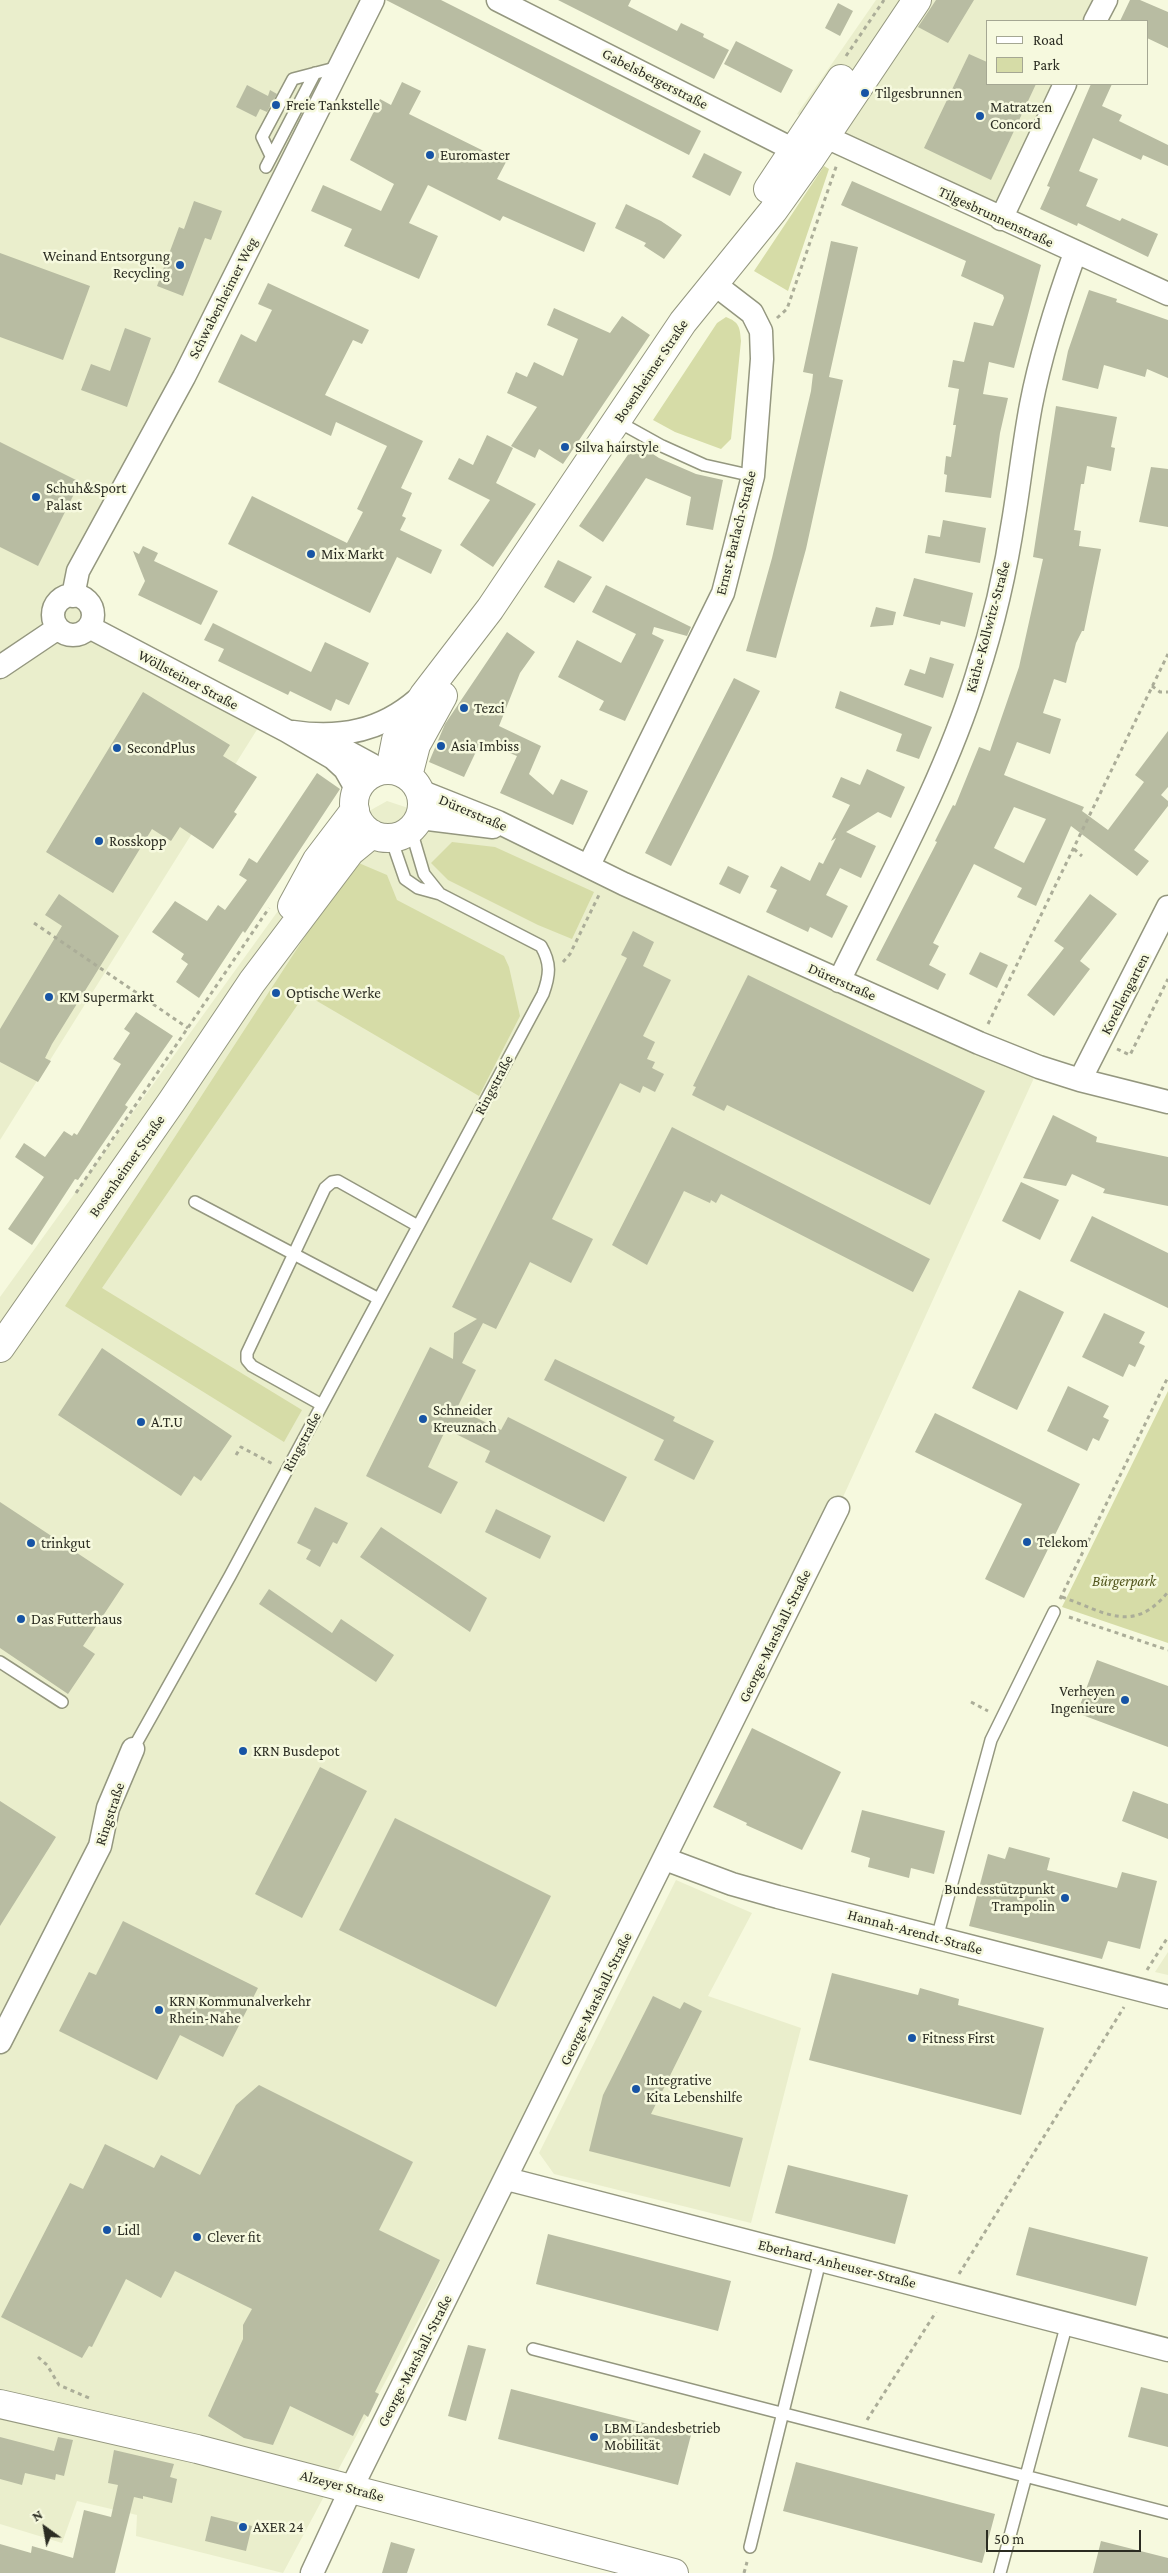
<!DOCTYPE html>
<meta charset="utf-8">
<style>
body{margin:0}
#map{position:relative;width:1168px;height:2573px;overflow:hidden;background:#f6f9de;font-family:"Crimson Pro",serif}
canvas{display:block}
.legend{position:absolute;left:986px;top:20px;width:162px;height:65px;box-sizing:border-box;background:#f6f9de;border:1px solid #a5a793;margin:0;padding:6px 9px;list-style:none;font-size:15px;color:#2b2c22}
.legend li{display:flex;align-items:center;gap:10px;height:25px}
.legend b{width:25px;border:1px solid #a5a793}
.north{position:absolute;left:20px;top:2503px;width:50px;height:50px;-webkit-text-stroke:4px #f6f9de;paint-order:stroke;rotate:328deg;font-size:14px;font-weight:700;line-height:20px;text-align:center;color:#2b2c22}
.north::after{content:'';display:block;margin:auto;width:18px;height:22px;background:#2b2c22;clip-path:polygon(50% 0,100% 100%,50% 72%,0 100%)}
.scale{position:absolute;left:986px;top:2530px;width:155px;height:22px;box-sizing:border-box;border:2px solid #2b2c22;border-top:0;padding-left:6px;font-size:15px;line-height:18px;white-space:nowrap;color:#2b2c22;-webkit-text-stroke:4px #f6f9de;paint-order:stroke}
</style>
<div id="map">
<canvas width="1168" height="2573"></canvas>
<ul class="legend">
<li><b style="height:6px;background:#fff"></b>Road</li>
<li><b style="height:14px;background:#d6dca7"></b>Park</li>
</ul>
<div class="north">N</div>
<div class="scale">50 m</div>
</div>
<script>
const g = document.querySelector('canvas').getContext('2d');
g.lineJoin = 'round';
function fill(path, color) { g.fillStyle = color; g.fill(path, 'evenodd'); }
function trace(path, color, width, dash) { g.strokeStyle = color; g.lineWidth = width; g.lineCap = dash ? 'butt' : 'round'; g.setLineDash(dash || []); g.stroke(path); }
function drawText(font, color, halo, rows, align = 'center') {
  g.font = font + ' "Crimson Pro",serif'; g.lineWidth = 5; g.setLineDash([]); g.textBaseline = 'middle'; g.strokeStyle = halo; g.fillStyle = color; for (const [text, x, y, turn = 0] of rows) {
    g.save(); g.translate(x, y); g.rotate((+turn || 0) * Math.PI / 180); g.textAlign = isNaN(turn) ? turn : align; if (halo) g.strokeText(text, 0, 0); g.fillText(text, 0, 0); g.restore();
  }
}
fill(new Path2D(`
 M0,0H373L78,571L83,598L92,610V621L263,720L0,1140Z
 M876,0H1097L1087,21H987V84H1056L997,202L797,114Z
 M387,801L469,828L528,838L1039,1067L838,1508L665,1859L283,2573L136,2536L137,2515L77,2501L62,2543L0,2524V1297L337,829Z
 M676,1880L752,1913L708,1996L801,2028L751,2223L554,2174L539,2153Z
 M1168,1952V1975L1155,1972Z`), '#eaeecc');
fill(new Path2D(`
 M824,166L829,169L788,291L754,271Z
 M726,317C739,322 740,327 741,341L731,439L721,449L675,432L653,420L717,323Z
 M452,842L495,847L594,892L572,939L538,925L448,880L431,863Z
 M354,861L387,875L397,900L504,956L509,967L520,1016L479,1096L305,994L102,1288L302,1410L284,1442L65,1306Z
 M1168,1391V1643L1062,1607Z`), '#d6dca7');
fill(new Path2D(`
 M386,0H441L701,131L689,155Z
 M558,0H631L628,6L677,31L681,23L704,34L703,37L729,50L714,79Z
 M936,0H974L948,43L918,27Z
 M1130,0H1140L1168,12V48L1147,38V21H1120Z
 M838,3L853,11L840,36L825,28Z
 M736,41L793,70L781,93L724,64Z
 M969,54L987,62V84H1036L991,180L924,148Z
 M402,82L421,91L409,114L506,162L497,179L596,223L584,252L503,216L500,221L428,185L409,223L438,236L419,279L344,246L352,229L311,211L323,185L381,211L394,184L350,160L380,99L391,105Z
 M1091,84H1112L1102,106L1122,115L1119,121L1168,145V166L1143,155L1141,160L1093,138L1079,171L1098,179L1086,206L1120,221L1122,218L1158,234L1148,257L1078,223L1077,226L1040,209L1050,187L1047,186Z
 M247,85L268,96L270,90L277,94L267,112L260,109L256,117L236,107Z
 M704,153L742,172L730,196L692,177Z
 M852,181L1041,265L1014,368L989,362L983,394L1008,398L1000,433L991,498L945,492L947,475L944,474L946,456L951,457L956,425H953L959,389L948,387L953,360L964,362L974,322L993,326L1004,298L1003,295L961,276L966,261L841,205Z
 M194,201L222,211L211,240L205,238L183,296L157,286L179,227L184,229Z
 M626,204L661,221L682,235L664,259L644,246L646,243L615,228Z
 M831,241L858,247L829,377L843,380L806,549L776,658L746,651L772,558L811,391L813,374L803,372Z
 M0,253L90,286L63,360L0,337Z
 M268,283L369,330L362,344L353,340L325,395L423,441L401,488L412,493L402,516L406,518L400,530L442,550L431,574L397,557L370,613L228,544L252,496L347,543L363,512L357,509L387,446L336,422L331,436L218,382L241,334L256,342L272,310L258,304Z
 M1089,290L1117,299L1116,302L1168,320V378L1147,369L1145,377L1104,365L1098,389L1062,380L1068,351Z
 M554,308L610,333L622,316L650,335L563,464L539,449L535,458L511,446L537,407L507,393L516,372L527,377L534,362L563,376L578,339L547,325Z
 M125,328L151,338L127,407L81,390L91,364L110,371Z
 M1056,406L1117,417L1111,447L1115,448L1111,471L1087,466L1084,484H1081L1074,530L1081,531L1079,546L1101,549L1084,631H1082L1076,643L1066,683L1054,679L1043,713L1061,719L1050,754L1017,742L1004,775L1084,807L1082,811L1108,830L1144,782L1135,775L1168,731V787L1161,795L1168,801V806L1134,850L1149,861L1137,876L1071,826L1036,906L1017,897L1022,888L974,864L933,943L939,946L929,965L946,974L938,990L876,960L937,842L935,841L953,805L955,806L979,747L990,751L1019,667L1043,559L1033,557ZM1014,807L1046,819L1024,863L994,848Z
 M487,435L513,448L496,483L536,504L493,567L460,545L490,500L448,479L459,458L473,465Z
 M0,442L80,482L38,566L0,547Z
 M636,443L659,458L696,474L723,480L713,530L686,525L691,497L646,478L603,542L579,526Z
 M1151,467L1168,469V527L1139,522Z
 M943,520L986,528L980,563L925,553L928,535L940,537Z
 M143,546L158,553L154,561L218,591L201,625L138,595L145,581L133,551L139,554Z
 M558,560L592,577L574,603L544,587Z
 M914,578L973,593L965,627L941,621L940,625L903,616Z
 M606,585L691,627L687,636L654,627L652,634L664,640L625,721L599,710L604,701L558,677L577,640L621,663L636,634L592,612Z
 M876,607L896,612L893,625L870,627Z
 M213,623L311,672L325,642L369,663L349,705L336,699L331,711L290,691L288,695L218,661L224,649L204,640Z
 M507,632L535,652L520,673L499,726L541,746L529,774L553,795L561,779L588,791L573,825L500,793L517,756L481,741L464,777L429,762L445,724Z
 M930,657L954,664L943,698L904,685L910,669L925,674Z
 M734,678L760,691L671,866L645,853Z
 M840,691L932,727L919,759L896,751L902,734L835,708Z
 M143,692L230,745L223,756L257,777L234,812L237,814L213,849L180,827L171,841L152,829L113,893L46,852Z
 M867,769L905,787L891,818L878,812L846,832L876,846L861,878L840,868L826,895L848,906L832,938L810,927L808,932L766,912L777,890L770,887L781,866L810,881L819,862L823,864L836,838L831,841L850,805L832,797L841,777L860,785Z
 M317,773L340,789L245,933L243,931L199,998L176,982L188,964L181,959L184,954L152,932L175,901L207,921L218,905L225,910L247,880L239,875L249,858L257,863Z
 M728,866L749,876L740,894L719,884Z
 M59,894L119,936L52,1044L45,1058L51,1061L38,1082L0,1062V1029L62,926L45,915Z
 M1090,894L1117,914L1080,961L1090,969L1054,1016L1027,995L1064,948L1054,941Z
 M633,931L654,942L643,966L671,980L643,1036L655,1042L647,1059L655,1062L652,1068L664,1074L655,1092L643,1086L640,1093L620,1083L552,1219L593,1239L571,1283L530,1262L496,1329L483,1323L462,1363L476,1370L457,1408L501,1430L508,1417L627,1477L604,1522L485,1462L490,1451L446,1429L428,1467L458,1482L441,1514L366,1476L430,1347L453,1359L454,1333L477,1319L452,1307L627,958L621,955Z
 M980,952L1008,965L997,988L969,974Z
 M748,975L985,1091L930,1205L727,1105L724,1111L692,1095L696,1087L693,1086Z
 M136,1012L173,1036L125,1105L128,1107L78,1180L75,1179L32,1245L8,1229L44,1177L15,1157L24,1143L45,1157L64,1131L72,1136L74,1133L77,1135L121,1064L113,1059L130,1033L124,1029Z
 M1053,1115L1097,1137L1096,1142L1168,1157V1206L1103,1193L1105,1189L1072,1174L1066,1186L1023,1178Z
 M672,1127L930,1259L913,1292L721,1194L716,1203L711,1200L710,1203L684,1191L647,1265L612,1245Z
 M1021,1182L1059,1200L1040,1240L1002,1221Z
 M1092,1216L1168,1253V1308L1070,1261Z
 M1019,1290L1064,1312L1017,1410L972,1388Z
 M1104,1313L1145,1332L1139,1343L1145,1346L1135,1367L1129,1364L1123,1377L1082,1357Z
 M102,1348L232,1436L201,1481L194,1476L181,1496L58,1415Z
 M555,1359L675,1417L673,1421L714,1441L694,1480L654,1460L664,1440L544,1380Z
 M1068,1386L1109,1406L1103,1417L1109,1420L1099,1441L1093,1438L1087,1451L1047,1431Z
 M935,1413L1080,1484L1024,1598L985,1579L1022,1504L915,1452Z
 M0,1502L124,1584L83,1646L95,1654L68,1694L0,1648Z
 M315,1507L348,1523L337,1544L333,1542L320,1567L306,1559L311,1550L297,1543Z
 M496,1509L551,1536L540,1559L485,1532Z
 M381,1527L487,1598L470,1632L360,1557Z
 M269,1589L332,1633L341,1619L394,1655L376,1682L259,1604Z
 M1097,1660L1168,1686V1747L1077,1713Z
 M752,1728L841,1772L802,1850L746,1825L747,1823L713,1807Z
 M320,1767L367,1791L302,1918L255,1894Z
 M1133,1791L1168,1804V1839L1122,1821Z
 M0,1801L56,1837L0,1926Z
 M862,1810L945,1831L934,1874L911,1868L909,1878L868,1867L870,1858L851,1852Z
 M395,1818L551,1896L496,2007L339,1930Z
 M1009,1847L1050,1858L1047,1870L1117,1888L1122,1872L1157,1881L1140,1949L1108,1941L1102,1959L969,1926L988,1854L1005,1859Z
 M123,1921L258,1988L223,2057L180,2035L157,2080L59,2031L89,1972L96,1975Z
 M832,1973L918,1995L920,1988L959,1999L958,2005L1044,2028L1021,2115L809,2060Z
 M653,1996L680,2009L684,2002L702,2011L651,2114L743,2138L730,2187L589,2151L603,2095Z
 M259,2085L413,2162L379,2230L440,2260L375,2392L379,2394L368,2417L364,2414L353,2436L290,2406L273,2445L244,2438L208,2416L243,2339V2325L252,2309L175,2271L161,2298L126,2279L92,2347L89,2346L82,2358L1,2317L70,2183L83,2189L105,2144L154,2168L161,2155L200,2175L236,2105Z
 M788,2165L908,2195L895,2244L775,2213Z
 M1029,2227L1148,2257L1136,2306L1016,2275Z
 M548,2234L731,2281L718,2331L536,2284Z
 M468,2345L486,2349L466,2421L448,2416Z
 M1141,2387L1168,2394V2447L1128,2437Z
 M511,2389L691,2435L678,2485L498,2439Z
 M0,2437L54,2451L58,2437L73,2440L64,2476L56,2474L55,2480L25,2473L22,2485L0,2479Z
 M114,2450L174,2464L170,2477L177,2479L172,2503L143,2496V2499L134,2497L115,2573H0V2544L31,2553L32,2546L73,2558L84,2510L111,2517L118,2485L108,2483Z
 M796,2462L995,2514L982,2563L783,2511Z
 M211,2516L252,2526L246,2551L205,2541Z
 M1101,2541L1168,2558V2573H1093Z
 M391,2542L415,2549L407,2573H382Z`), '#b8bca2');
const service = new Path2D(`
 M271,156L262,137L293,79L339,67
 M266,167L315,73
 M617,421L662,446L704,465L753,476
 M411,830L424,874L440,894
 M195,1202L379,1299
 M322,1405L252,1366L247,1360V1353L325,1188L332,1182L338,1181L418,1226
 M0,1662L62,1702
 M133,1749L230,1576L543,994C550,975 551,963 541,946L440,894L418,888L405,879L394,847L387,838
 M937,1938L991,1740L1054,1612
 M533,2349L1168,2513
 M750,2547L820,2261
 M1000,2573L1067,2323`);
const minor = new Path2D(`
 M498,0L808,157
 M1095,21L1106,0
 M826,137L1168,294
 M1001,219L1065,84
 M53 615a20 20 0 1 1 40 0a20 20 0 1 1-40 0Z
 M73,596L78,571L184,377L373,0
 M89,627L287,731L333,758L345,769L357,790
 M0,667L58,628
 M293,732C340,739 381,731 417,700
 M324,739L372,765L380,771
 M420,791L498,822L624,884L979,1043L1039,1067L1080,1080L1168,1102
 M420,818L493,827
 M589,865L723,593L753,476L762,359L761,331L752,313L713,283
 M839,981C887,882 943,783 976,678C993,626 1006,570 1014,516C1020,479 1024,442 1031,405C1041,353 1057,303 1075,253
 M1080,1080L1168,907
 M665,1859L732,1884L778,1897L1168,1997
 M0,2042L100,1846L108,1808L133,1749
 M507,2179L1168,2350
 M312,2573L351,2489L838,1508`);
const tertiary = new Path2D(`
 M768,189L841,79
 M390,770L396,740L424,695L490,609L683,322L773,211L811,158L917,0
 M354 804a34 34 0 1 1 68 0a34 34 0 1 1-68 0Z
 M408,776L416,745L443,696
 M292,906L317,860L355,810
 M0,1348L172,1101L252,982L350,852L372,834`);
const secondary = new Path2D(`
 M0,2404L197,2449L674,2573`);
trace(service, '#94977f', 14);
trace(minor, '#94977f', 25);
trace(tertiary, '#94977f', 30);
trace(secondary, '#94977f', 30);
trace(new Path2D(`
 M846,56L884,0
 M777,318L787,309L837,164
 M1152,686L1160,692H1168
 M1074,849L1082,856
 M34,923L188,1028
 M563,962L570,954L599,895
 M988,1024L1168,654
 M1117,1049L1130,1055L1168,979
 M76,1193L269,908
 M236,1455L241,1447L273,1464
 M1062,1597C1105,1612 1133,1635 1168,1592
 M1060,1599L1168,1377
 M1069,1617L1168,1650
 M971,1702L988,1711
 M1147,1970L1168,1937
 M959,2274L1124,2007
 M38,2357L47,2365L59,2385L89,2398
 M867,2420L936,2312
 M744,2573L747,2562`), '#abad98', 3, [4, 4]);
trace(service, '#fff', 11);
trace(minor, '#fff', 22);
trace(tertiary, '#fff', 28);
trace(secondary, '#fff', 28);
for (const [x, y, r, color] of [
 [865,93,5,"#1754a5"],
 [276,105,5,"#1754a5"],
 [980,116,5,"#1754a5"],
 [430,155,5,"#1754a5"],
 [180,265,5,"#1754a5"],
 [565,447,5,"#1754a5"],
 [36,497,5,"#1754a5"],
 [311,554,5,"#1754a5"],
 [464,708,5,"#1754a5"],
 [441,746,5,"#1754a5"],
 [117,748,5,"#1754a5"],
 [99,841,5,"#1754a5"],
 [276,993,5,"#1754a5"],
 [49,997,5,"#1754a5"],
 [423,1419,5,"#1754a5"],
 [141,1422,5,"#1754a5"],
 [1027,1542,5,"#1754a5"],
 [31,1543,5,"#1754a5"],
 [21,1619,5,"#1754a5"],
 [1125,1700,5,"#1754a5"],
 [243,1751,5,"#1754a5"],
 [1065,1898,5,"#1754a5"],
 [159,2010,5,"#1754a5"],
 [912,2038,5,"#1754a5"],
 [636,2089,5,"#1754a5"],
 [107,2230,5,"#1754a5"],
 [197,2237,5,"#1754a5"],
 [594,2437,5,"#1754a5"],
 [243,2527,5,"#1754a5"]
]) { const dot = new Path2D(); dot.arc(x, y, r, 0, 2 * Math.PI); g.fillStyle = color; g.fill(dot); trace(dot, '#f6f9de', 2); }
drawText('15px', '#2b2c22', '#f6f9de', [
 ["Gabelsbergerstraße",655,79,27],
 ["Tilgesbrunnenstraße",996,217,25],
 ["Schwabenheimer Weg",223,298,-63],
 ["Bosenheimer Straße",651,371,-56],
 ["Ernst-Barlach-Straße",736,533,-76],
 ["Käthe-Kollwitz-Straße",988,627,-75],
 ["Wöllsteiner Straße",188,680,28],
 ["Dürerstraße",473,813,23],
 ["Dürerstraße",842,982,24],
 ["Korellengarten",1125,994,-63],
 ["Ringstraße",494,1085,-62],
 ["Bosenheimer Straße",127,1166,-55],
 ["Ringstraße",302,1442,-62],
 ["George-Marshall-Straße",775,1636,-64],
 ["Ringstraße",110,1814,-72],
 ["Hannah-Arendt-Straße",915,1932,15],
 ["George-Marshall-Straße",596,1999,-64],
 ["Eberhard-Anheuser-Straße",837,2264,14],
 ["George-Marshall-Straße",415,2361,-63],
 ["Alzeyer Straße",342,2486,15]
]);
drawText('15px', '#2b2c22', '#f6f9de', [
 ["Tilgesbrunnen",875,93],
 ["Freie Tankstelle",286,105],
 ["Matratzen",990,107],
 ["Concord",990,124],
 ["Euromaster",440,155],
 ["Weinand Entsorgung",170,256,"right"],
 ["Recycling",170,273,"right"],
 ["Silva hairstyle",575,447],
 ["Schuh&Sport",46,488],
 ["Palast",46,505],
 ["Mix Markt",321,554],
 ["Tezci",474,708],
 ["Asia Imbiss",451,746],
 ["SecondPlus",127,748],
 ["Rosskopp",109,841],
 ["Optische Werke",286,993],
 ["KM Supermarkt",59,997],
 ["Schneider",433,1410],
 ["Kreuznach",433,1427],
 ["A.T.U",151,1422],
 ["Telekom",1037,1542],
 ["trinkgut",41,1543],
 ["Das Futterhaus",31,1619],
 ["Verheyen",1115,1691,"right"],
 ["Ingenieure",1115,1708,"right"],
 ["KRN Busdepot",253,1751],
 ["Bundesstützpunkt",1055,1889,"right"],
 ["Trampolin",1055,1906,"right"],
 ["KRN Kommunalverkehr",169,2001],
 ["Rhein-Nahe",169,2018],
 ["Fitness First",922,2038],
 ["Integrative",646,2080],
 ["Kita Lebenshilfe",646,2097],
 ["Lidl",117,2230],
 ["Clever fit",207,2237],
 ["LBM Landesbetrieb",604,2428],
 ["Mobilität",604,2445],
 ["AXER 24",253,2527]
], 'left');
drawText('italic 15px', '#52561d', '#f6f9de', [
 ["Bürgerpark",1124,1581]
]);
</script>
